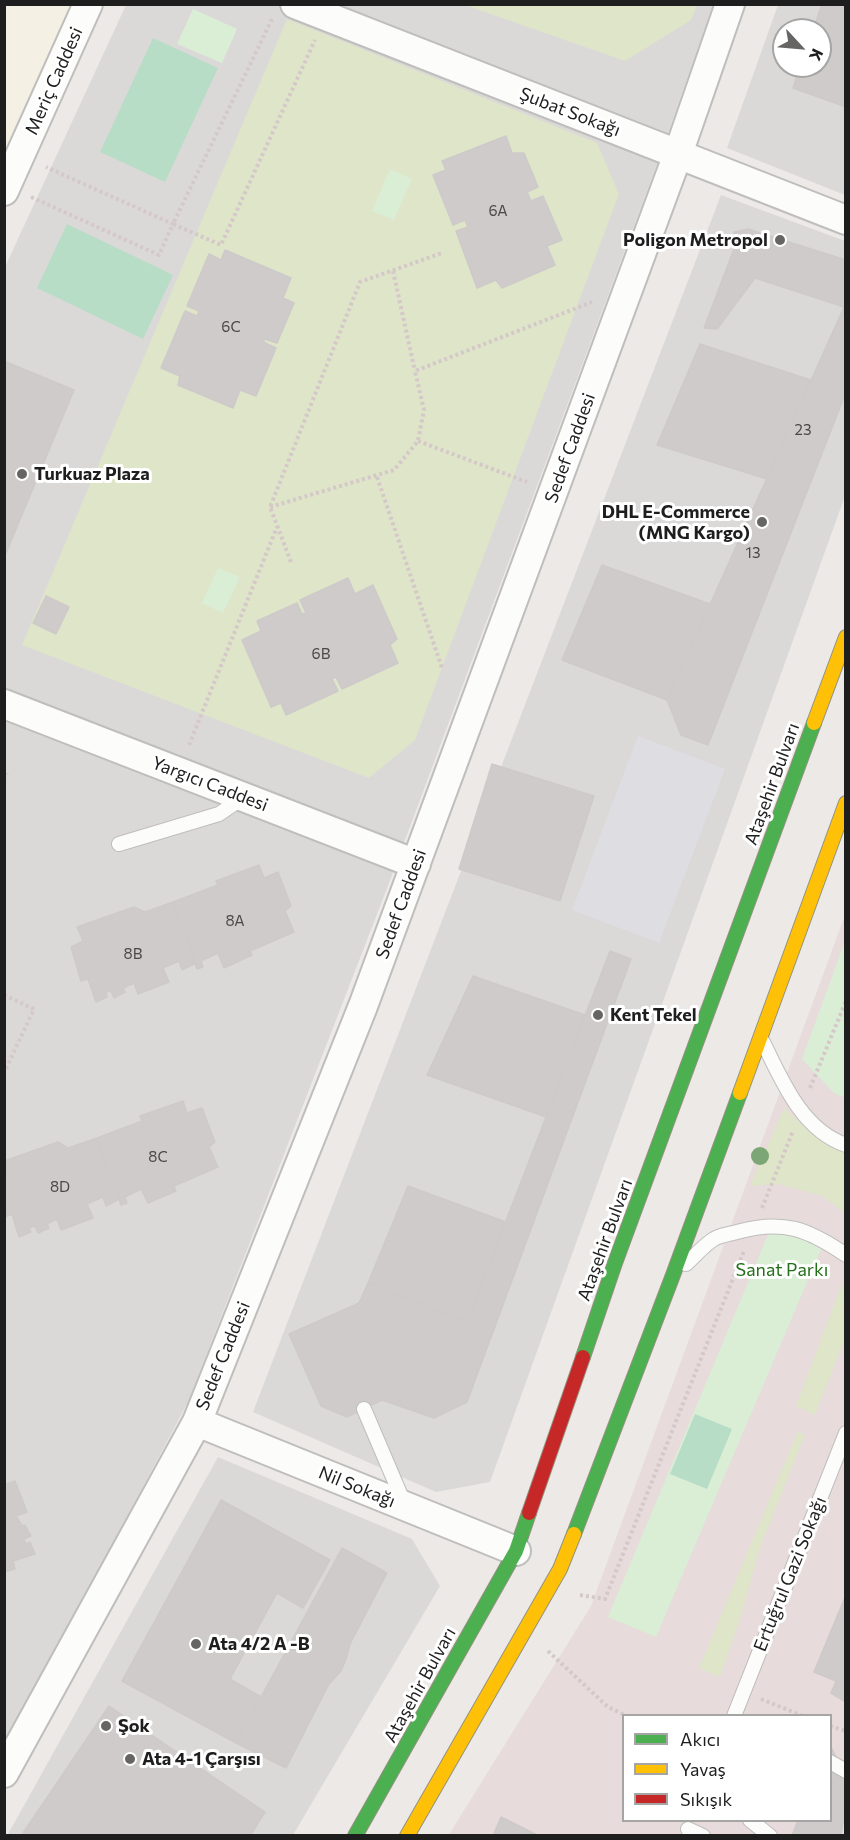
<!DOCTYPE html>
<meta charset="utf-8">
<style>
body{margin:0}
#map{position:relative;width:850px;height:1840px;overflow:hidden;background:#ece9e7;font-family:Commissioner,sans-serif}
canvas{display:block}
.frame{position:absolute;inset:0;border:6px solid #1e1e1e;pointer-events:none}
.legend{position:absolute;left:622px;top:1714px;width:210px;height:108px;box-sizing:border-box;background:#fff;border:2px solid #a5a5a5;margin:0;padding:8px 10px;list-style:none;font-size:18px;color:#1e1e1e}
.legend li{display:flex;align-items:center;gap:12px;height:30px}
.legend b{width:30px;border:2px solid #a5a5a5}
.north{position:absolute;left:772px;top:18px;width:60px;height:60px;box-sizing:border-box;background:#fff;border:2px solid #a5a5a5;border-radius:50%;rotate:116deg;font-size:16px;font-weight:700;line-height:24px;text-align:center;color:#1e1e1e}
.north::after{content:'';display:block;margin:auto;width:21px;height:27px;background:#666564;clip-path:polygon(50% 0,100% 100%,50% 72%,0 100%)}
</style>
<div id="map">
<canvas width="850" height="1840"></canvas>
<div class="frame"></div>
<ul class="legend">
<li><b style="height:8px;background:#4caf50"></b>Akıcı</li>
<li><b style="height:8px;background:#ffc107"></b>Yavaş</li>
<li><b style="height:8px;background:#c62828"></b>Sıkışık</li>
</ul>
<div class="north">K</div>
</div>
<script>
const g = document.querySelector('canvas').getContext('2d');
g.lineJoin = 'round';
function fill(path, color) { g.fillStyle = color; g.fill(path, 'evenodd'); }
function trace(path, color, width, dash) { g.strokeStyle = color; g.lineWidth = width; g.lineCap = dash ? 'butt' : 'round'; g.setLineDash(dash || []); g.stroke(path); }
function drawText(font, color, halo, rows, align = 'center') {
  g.font = font + ' Commissioner,sans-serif'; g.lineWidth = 6; g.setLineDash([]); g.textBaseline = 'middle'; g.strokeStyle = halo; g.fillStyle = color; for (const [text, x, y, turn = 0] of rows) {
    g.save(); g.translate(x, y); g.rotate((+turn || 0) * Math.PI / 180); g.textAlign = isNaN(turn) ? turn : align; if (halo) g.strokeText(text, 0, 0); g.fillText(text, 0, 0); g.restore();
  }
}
fill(new Path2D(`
 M126,5H713L657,164L386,891L188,1402L5,1746V267Z
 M778,5H845V195L727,148ZM784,30H820V66H784Z
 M721,195L845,241V496L490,1482L436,1492L253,1412Z
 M218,1457L412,1539L440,1586L293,1835L7,1836Z`), '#dbd9d8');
fill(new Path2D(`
 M845,915V1835L448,1836L591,1606ZM624,1716H830V1820H624Z`), '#e8dbdb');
fill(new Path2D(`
 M5,5H87L5,184Z`), '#f4f0e3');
fill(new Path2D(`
 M278,958L299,1016L77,1096L56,1037Z`), '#dad9d8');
fill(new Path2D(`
 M465,5H697L691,20L625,61Z
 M287,19L597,143L619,194L415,740L369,778L22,645Z
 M784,1108L814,1136L845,1150V1213L822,1196L779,1184L750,1186Z
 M842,1283L845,1299V1338L815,1415L796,1406Z
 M798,1431L805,1435L760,1548L740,1619L720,1677L699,1668Z`), '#dee5c9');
fill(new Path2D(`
 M193,9L237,29L222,63L177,44Z
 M390,169L412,179L394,220L372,211Z
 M218,568L240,577L223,613L202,603Z
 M845,941V1098L834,1093L802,1059Z
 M770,1230L797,1235L822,1247L656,1637L608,1617Z`), '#daeed5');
fill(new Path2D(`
 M153,38L218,68L165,182L100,152Z
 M67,224L173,275L143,339L37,288Z
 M695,1414L732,1429L707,1489L670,1474Z`), '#b7ddc6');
fill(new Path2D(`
 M638,736L725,769L659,943L572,910Z`), '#dedde1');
const building = new Path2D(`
 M822,4H846V107L793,88L800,66H820V30H813Z
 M506,136L512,153H524L538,187L527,192L531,201L543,196L562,240L547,246L555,265L502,288L496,280L477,288L456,231L468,227L465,220L453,225L433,175L446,170L442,161Z
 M748,229L846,260L844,307L755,278L717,329L704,328L735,246L734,232Z
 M225,250L291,278L283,298L294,303L277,343L265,339L263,342L276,348L256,396L240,390L233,408L178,385L180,376L161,368L185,311L197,316L199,311L187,306L209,254L221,260Z
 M844,307L846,392L708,745L681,735L667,700Z
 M700,344L811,380L767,479L657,445Z
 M4,361L74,390L4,558Z
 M602,565L710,604L667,700L562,660Z
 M348,578L355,594L373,585L397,639L390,645L398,663L342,689L336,677L332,679L338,691L286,715L281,703L271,707L242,640L261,631L257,621L297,603L302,614L306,613L300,600Z
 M46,596L69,607L56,634L33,623Z
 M492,764L594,796L560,901L459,869Z
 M259,865L264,878L278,872L291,906L285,911L294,932L250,951L252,955L224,968L218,953L201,961L203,967L197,969L173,902L218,885L216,881Z
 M173,902L196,963L182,970L179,961L163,968L169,982L138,994L134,983L123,988L125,992L114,998L111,991L106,992L107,997L96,1002L88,979L81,981L71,947L83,941L77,927L134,907L145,912Z
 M610,951L631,959L467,1402L434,1418L382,1400L347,1417L321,1406L289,1334L359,1303L368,1283L467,1322Z
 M473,976L585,1015L546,1117L427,1075Z
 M183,1101L187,1113L202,1108L215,1142L209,1147L218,1167L174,1186L176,1191L148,1203L141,1189L125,1197L127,1203L121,1205L97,1138L142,1121L140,1116Z
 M97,1138L119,1199L106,1206L103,1197L87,1204L93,1218L61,1230L57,1219L47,1224L49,1228L38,1233L35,1226L29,1228L31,1232L19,1237L12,1214L5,1217L4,1215V1177L6,1176L4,1161L58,1142L68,1148Z
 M408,1186L506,1222L467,1322L368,1283Z
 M15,1481L27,1512L16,1516L22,1526L25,1525L31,1536L24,1539L26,1544L30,1542L35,1554L13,1561L15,1569L4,1572V1485Z
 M221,1500L330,1560L303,1608L277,1593L230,1679L261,1697L236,1743L122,1681Z
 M342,1548L387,1573L350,1644L346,1659L341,1671L329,1684L286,1768L236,1743Z
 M846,1595V1702L831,1693L836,1681L814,1672Z
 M109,1706L265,1812L250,1836H21Z
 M830,1745L841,1767L843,1778L844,1816L841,1836H792L798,1820H830Z
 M501,1817L539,1836H493Z`);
fill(building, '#cecbca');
trace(building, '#cecac9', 1.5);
const lane = new Path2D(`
 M119,844L219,814L244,797
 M763,1042C782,1081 802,1130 846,1145
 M686,1264C695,1256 704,1245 714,1239C720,1235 730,1234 737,1232C783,1219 808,1229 846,1255
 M364,1409L404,1503
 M734,1716L846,1433
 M830,1762L846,1771
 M750,1820L770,1836
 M688,1829L703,1836`);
const street = new Path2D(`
 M295,4L846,220
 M4,191L88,4
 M4,704L416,864
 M197,1422L516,1551
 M4,1773L197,1422L363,1006L678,154L730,4`);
const fast = new Path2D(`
 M583,1357L615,1263L814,723
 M574,1534L673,1275L740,1093
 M355,1836L516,1551L529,1513`);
const slow = new Path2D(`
 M814,723L846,637
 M740,1093L846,803
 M407,1836L560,1569L574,1534`);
const jam = new Path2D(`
 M529,1513L583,1357`);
trace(lane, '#bfbebd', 16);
trace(street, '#bfbebd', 32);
trace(fast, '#949281', 16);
trace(slow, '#949281', 16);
trace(jam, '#949281', 16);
trace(new Path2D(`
 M272,19L173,224L221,245L315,40
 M31,197L159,255L173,224L46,167
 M393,271L415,371
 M418,441L527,482
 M377,477L442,668
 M270,507L394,470L418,441L424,410L415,371L592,302
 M291,562L270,507L360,282L442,253
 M189,745L277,527
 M4,780L7,773
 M4,995L34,1009L4,1073
 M810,1088L846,1001
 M762,1208L793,1131
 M580,1595L605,1599L744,1251
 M548,1651L608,1707L627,1716
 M761,1699L803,1716
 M830,1726L846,1731`), '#d5c8c8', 4, [3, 3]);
trace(lane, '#fcfcfb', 14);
trace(street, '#fcfcfb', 28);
trace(fast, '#4caf50', 14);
trace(slow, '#ffc107', 14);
trace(jam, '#c62828', 14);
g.fillStyle = '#7ca675';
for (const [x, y] of [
 [760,1156]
]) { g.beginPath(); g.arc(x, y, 9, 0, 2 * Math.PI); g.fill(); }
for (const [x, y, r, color] of [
 [780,240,6,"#666564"],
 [22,474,6,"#666564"],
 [762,522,6,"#666564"],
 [598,1015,6,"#666564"],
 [196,1644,6,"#666564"],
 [106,1726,6,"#666564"],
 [130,1759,6,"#666564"]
]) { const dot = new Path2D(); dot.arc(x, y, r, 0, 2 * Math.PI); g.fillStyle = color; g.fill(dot); trace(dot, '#fff', 2); }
drawText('15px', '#4a4949', null, [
 ["6A",498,211],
 ["6C",231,327],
 ["23",803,430],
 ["13",753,553],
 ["6B",321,654],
 ["8A",235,921],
 ["8B",133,954],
 ["8C",158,1157],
 ["8D",60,1187]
]);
drawText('18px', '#1e1e1e', '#fff', [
 ["Meriç Caddesi",54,81,-66],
 ["Şubat Sokağı",570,112,21],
 ["Sedef Caddesi",570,448,-70],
 ["Yargıcı Caddesi",210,784,21],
 ["Ataşehir Bulvarı",772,784,-70],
 ["Sedef Caddesi",401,904,-70],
 ["Ataşehir Bulvarı",605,1240,-70],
 ["Sedef Caddesi",223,1356,-68],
 ["Nil Sokağı",357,1487,22],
 ["Ertuğrul Gazi Sokağı",790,1574,-68],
 ["Ataşehir Bulvarı",420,1685,-61]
]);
drawText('bold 18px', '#1e1e1e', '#fff', [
 ["Poligon Metropol",768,240,"right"],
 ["Turkuaz Plaza",34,474],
 ["DHL E-Commerce",750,512,"right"],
 ["(MNG Kargo)",750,533,"right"],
 ["Kent Tekel",610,1015],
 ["Ata 4/2 A -B",208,1644],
 ["Şok",118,1726],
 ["Ata 4-1 Çarşısı",142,1759]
], 'left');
drawText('18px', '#216f18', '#fff', [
 ["Sanat Parkı",782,1270]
]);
</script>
